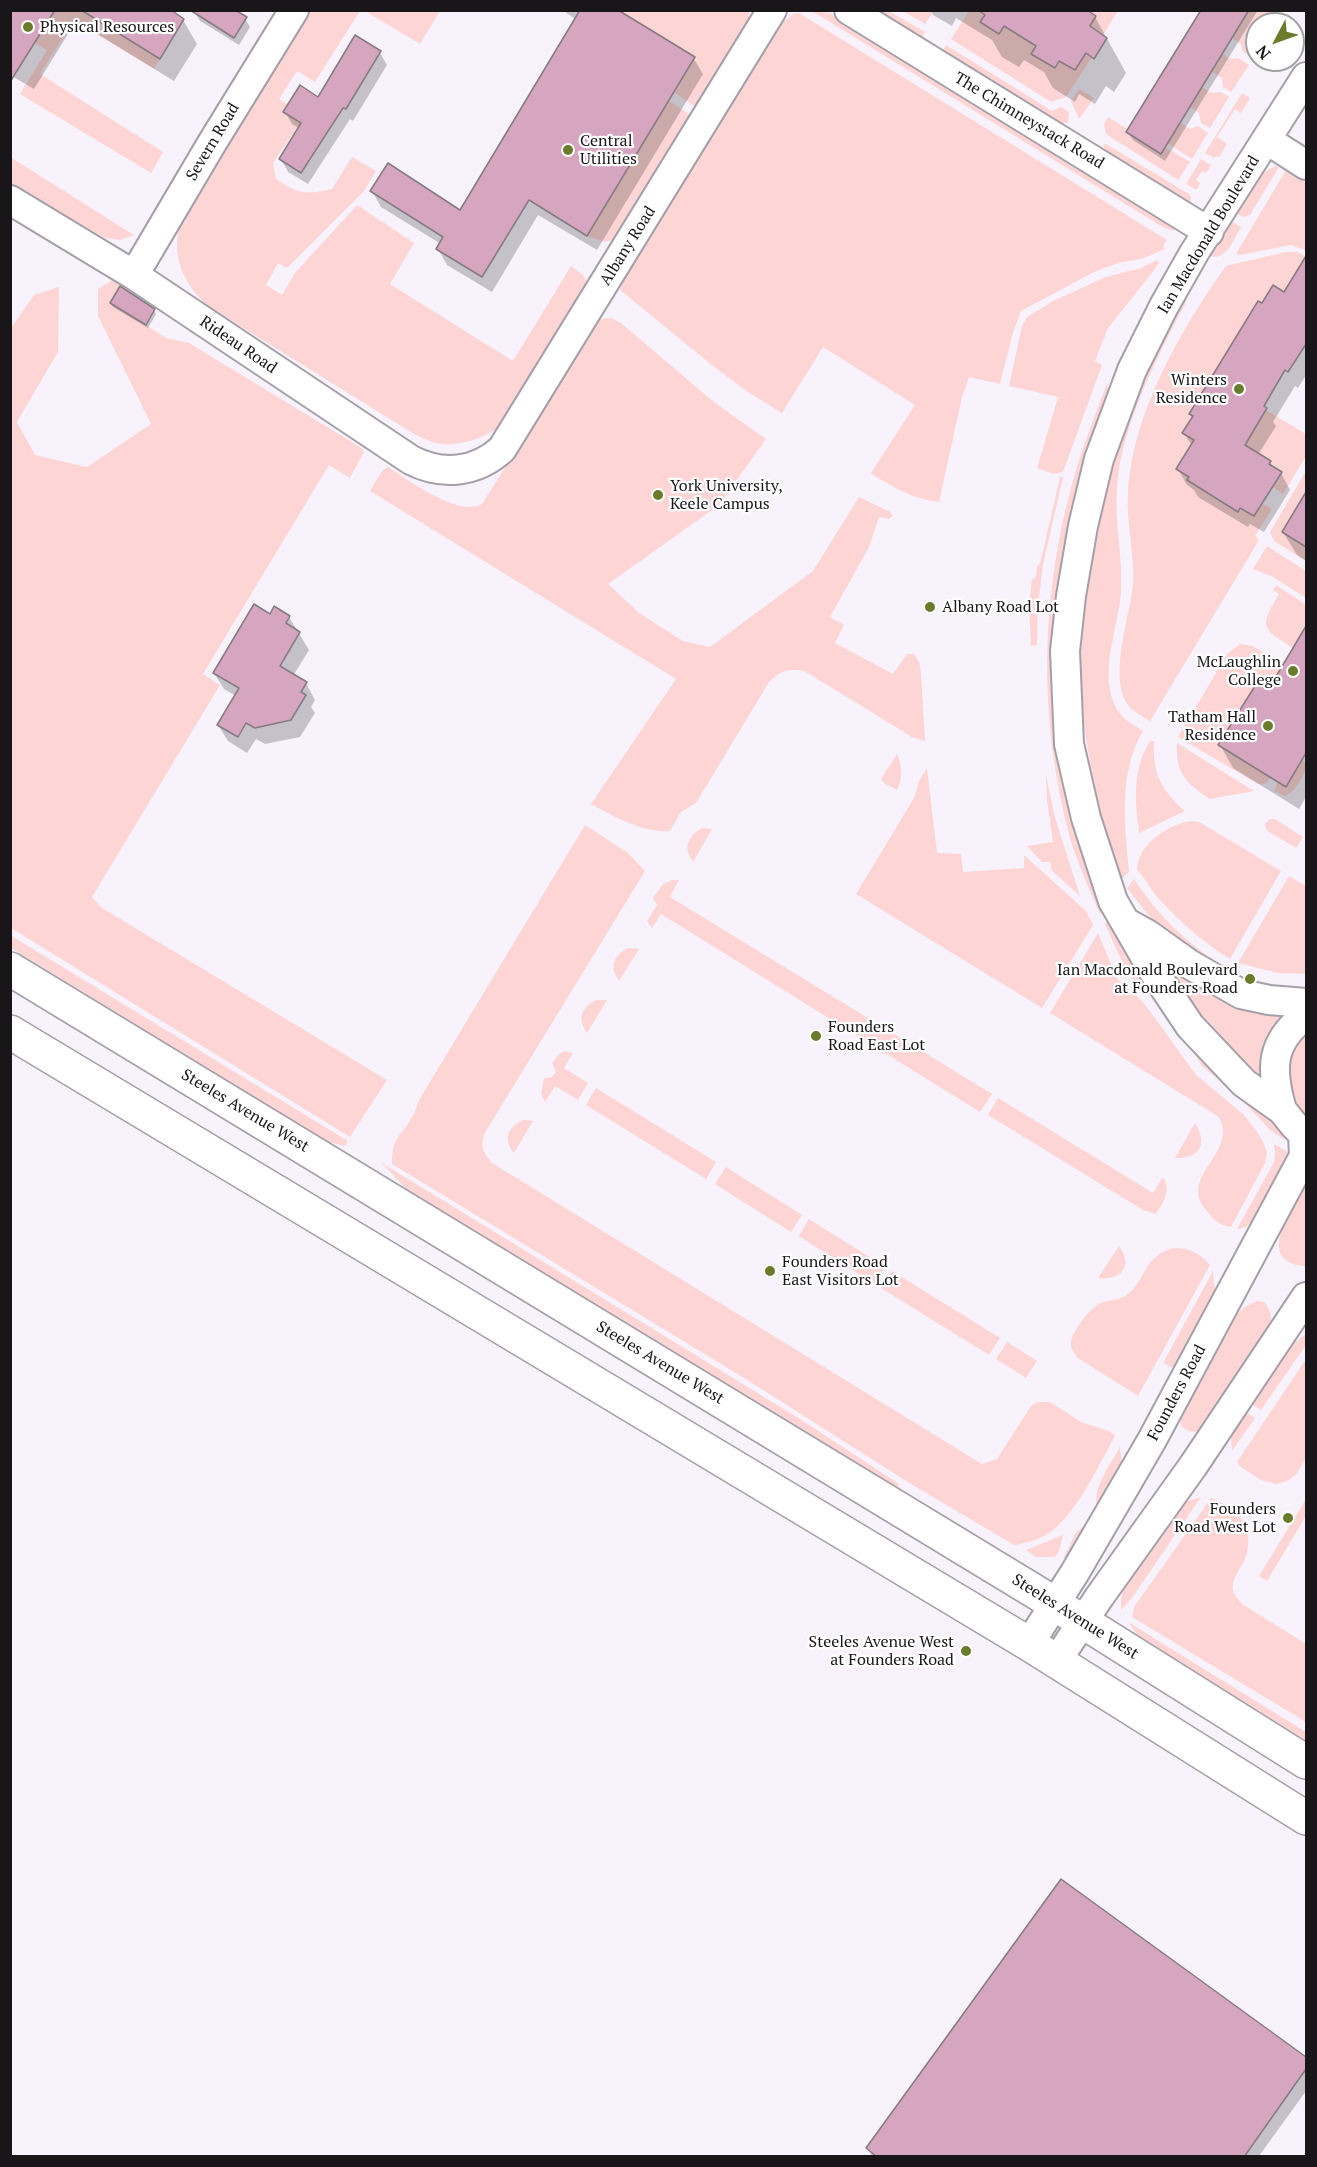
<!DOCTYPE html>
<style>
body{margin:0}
#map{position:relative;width:1317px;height:2167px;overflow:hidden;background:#f7f2fb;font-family:"PT Serif",serif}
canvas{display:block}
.frame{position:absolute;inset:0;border:12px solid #181619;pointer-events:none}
.north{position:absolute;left:1245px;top:12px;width:60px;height:60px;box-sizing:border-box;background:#fff;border:2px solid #a3a2a3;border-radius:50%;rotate:229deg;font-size:16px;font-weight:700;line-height:24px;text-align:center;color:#181619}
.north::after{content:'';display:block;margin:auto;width:21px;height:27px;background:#6a7c2b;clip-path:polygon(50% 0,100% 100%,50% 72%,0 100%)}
</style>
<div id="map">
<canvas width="1317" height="2167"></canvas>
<div class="frame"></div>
<div class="north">N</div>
</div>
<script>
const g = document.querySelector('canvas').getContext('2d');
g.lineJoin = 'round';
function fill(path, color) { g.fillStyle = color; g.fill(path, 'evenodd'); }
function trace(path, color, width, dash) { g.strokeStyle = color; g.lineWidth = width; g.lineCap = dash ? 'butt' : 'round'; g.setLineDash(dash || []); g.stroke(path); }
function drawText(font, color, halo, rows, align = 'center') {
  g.font = font + ' "PT Serif",serif'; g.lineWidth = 4.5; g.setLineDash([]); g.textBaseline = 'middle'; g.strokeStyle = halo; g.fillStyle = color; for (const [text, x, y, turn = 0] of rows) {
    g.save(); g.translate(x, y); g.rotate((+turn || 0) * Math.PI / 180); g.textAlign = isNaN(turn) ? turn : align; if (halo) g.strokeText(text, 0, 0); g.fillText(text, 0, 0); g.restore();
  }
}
fill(new Path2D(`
 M55,11H85L84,12L160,59L154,69L74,20L40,74L163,152L151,173L20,94L47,50L35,43Z
 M307,11H360L315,82L297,71L279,99L305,116L273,163L276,179C299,194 305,195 332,189L352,157L376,171L364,191L287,268L278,263L266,285L282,295L295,273L357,205L414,243L390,284L513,361L571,266L583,275L587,283L504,424C485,437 461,448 436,443C429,441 421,437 414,434L208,306C187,287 173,263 178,233C179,225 184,217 187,210Z
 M365,11L440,10V11L420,44Z
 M618,11H749V22L699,109L675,93L695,57Z
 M812,11L830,13L1176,227L1173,231L1161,226Z
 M875,11H889L925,32L921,38Z
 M903,11H934L925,24Z
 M969,11H978L985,14L980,22L999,34L1004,26L1036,46L1032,54L1054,68L1059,61L1075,70L1086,53L1092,57L1066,97L1051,102L951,39Z
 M1087,11H1118L1103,35L1090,26Z
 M1249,11H1283L1274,24H1257V52L1254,58L1242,51L1241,44L1232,38Z
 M799,13L1167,240L1163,245L1165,249L1141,259L1118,263L1096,271L1021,311L1013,333L1000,384L969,377L962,397L939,502C913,499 892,487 871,473L915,405L823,347L782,413L748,392L713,366L620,290L623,278L780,24L794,14Z
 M946,45L1052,111L1061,107L1069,112L1068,123H1057L942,52Z
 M1223,54L1231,59L1238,58L1249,65L1231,92L1223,87L1222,78L1212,72Z
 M1202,87L1212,93L1221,92L1229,97L1210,128L1201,123L1199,113L1190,107Z
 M1079,89L1094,98L1079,119L1071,101Z
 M1242,93L1250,98L1241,113L1235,109L1217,137L1227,144L1219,157L1216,156L1214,158L1205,153Z
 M669,101L695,118L617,239L605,242L587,236Z
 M1108,117L1128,129L1127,133L1160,154L1165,147L1190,162L1178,180L1106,134L1104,124Z
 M1180,122L1190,129L1198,126L1208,133L1192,159L1167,143Z
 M1106,144L1189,194L1191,197V201L1189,203L1107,154L1103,145Z
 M10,157L134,235L120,240L105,238L11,184Z
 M1201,159L1211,165L1206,173L1202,171L1196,180L1200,183L1197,190L1186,184Z
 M1275,166L1279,167L1250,215L1243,217L1236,213L1260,175Z
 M1286,170L1306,183V250L1290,245L1240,255L1236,254Z
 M1231,221L1241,227C1233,240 1227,261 1209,256Z
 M1286,252H1298L1306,257V268L1302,265L1284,292L1273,285L1262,303L1258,301L1189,413L1193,416L1183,433L1194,440L1176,468L1189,477L1187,480L1238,511L1240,508L1254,516L1262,503L1272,509L1255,536L1259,540L1150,721C1142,716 1133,712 1128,705C1108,677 1130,616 1133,584C1135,556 1126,523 1128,493C1132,414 1181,329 1226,266Z
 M1157,260L1159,263L1155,269L1108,328L1095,361L1102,365L1063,472L1054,474L1037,468L1058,397L1009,386L1022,326L1027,317L1053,301L1106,277L1141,268Z
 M115,278L121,285L110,303L166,338L189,343L360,447L364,452L350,478L329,465L203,674L220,685L92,897L102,908L387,1080L350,1137L11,928V328L34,295L59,287L58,352L17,422L35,455L87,467L151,424L98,316V289Z
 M1183,298L1187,300C1158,356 1122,423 1117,486C1114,521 1123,556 1121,591C1119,629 1096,675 1118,711C1124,720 1134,725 1143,731C1118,772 1125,825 1129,871L1122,879C1097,812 1083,743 1080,671C1080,656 1082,640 1083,626C1089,539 1112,450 1146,371C1157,346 1171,322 1183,298Z
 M605,318H611L621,323L715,403L766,439L719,505L608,584L639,613L683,641L710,647L813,571L859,497L890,512L893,516L889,519L879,517L869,547L830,617L844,625L835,643L893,674L907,654H914L919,662L921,673L925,741L912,737L806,672C791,667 781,671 769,682L696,803L681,812L670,831C645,834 613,816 591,804L676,679L370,491L382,471L388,467C409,480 459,518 482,504L597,322Z
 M1107,383L1109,401L1073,502L1054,619L1052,672L1067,800L1085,862L1104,906L1100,914C1089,889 1078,864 1070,838C1038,719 1040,595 1074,477C1083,445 1096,414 1107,383Z
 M1266,410L1306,434V456L1283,494L1273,487L1282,472L1269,464L1271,461L1235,439L1258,417L1261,419Z
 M1306,471V492L1282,532L1306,547V561L1274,541L1270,532Z
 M1060,477H1063L1043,565L1038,604L1037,645L1031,646L1029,605L1032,580L1036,577L1037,566L1040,564Z
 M1267,546L1306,571V598L1273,577L1253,569Z
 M1276,585L1306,605V637L1302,635L1293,648C1261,627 1259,628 1279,594L1273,590Z
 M1240,644L1253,646L1283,665L1284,693L1260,678L1218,745L1271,778L1264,784H1258L1178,737L1228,653Z
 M1150,741H1154C1152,773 1161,790 1185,811L1139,833C1135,800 1132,771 1150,741Z
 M1177,743L1254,791L1210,799C1186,783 1175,773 1177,743Z
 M897,754C902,766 903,778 897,790L884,783L881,779Z
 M1302,760L1306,763C1306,774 1296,791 1285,796L1274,791L1278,782L1286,787Z
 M927,768L937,853L961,854L963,872L1024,868V855L1086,911L1093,925L1042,1008L856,894L914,798L919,781Z
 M1046,775L1055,818L1080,896L1052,871L1050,862H1042L1027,846L1053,842L1047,800Z
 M1270,819H1275L1303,837L1296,848L1266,830L1265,824Z
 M1193,821L1201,823L1281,871L1230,959C1203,942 1181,923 1160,900C1151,891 1146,879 1137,870C1137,844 1170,823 1193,821Z
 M585,825L628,853L645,871L486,1131C479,1144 483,1152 492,1163L982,1464L997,1459L1031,1406L1037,1402H1050L1081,1422L1109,1431L1115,1436C1099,1465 1076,1515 1049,1533C1039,1540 1026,1543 1014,1545L911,1484L749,1381L392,1164C392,1137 399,1139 411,1119C415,1113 417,1106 419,1100Z
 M702,828L712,829L693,862C683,847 687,837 702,828Z
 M1289,876L1306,886V974L1278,973L1238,963Z
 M1134,879C1159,917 1189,945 1227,969L1220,975L1160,930L1127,888Z
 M672,880H679L670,897L992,1094L980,1112L661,914L652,928L647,921L657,905L653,898L663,884Z
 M1110,918L1250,1103L1279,1126L1286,1136L1283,1139L1270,1130L1243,1101L1201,1065L1192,1049L1168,1016L1149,993L1128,975L1105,924Z
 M1098,933L1118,980L1141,1000L1152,1014L1196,1075L1243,1114L1258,1133L1264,1144L1267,1153L1265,1163L1231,1227C1218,1225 1213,1219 1205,1209C1179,1175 1238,1154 1219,1117L1050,1013Z
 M10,935L348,1141L345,1146L328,1142L11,948Z
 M628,948L639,949L619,981C609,967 613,956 628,948Z
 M1150,948L1292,1012L1269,1091L1216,1042Z
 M596,1000H607L587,1033C577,1018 581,1008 596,1000Z
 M1306,1027V1119L1291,1097L1284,1081L1291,1044Z
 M565,1051L573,1053L564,1068L588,1083L578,1100L555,1086L545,1102L541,1094L544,1078L552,1077L556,1072L552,1063L559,1054Z
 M596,1088L716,1162L706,1179L586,1105Z
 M998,1098L1153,1193L1163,1177C1171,1192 1164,1201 1156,1214L1143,1210L988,1115Z
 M523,1120L533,1121L514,1153C503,1139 507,1128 523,1120Z
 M1195,1123C1208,1144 1200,1159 1175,1158Z
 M1274,1144L1288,1152L1284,1169L1253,1221L1246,1227L1237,1229L1274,1162L1275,1153Z
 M382,1163L800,1419L899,1484L897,1487L857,1465L406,1189Z
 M726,1167L802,1215L791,1232L715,1184Z
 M1306,1183V1265L1304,1266C1253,1261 1294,1206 1306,1183Z
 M809,1219L885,1267L874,1284L799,1236Z
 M1119,1246C1134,1266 1121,1281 1098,1278Z
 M1173,1248C1189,1248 1199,1252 1210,1265L1138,1396L1078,1358C1074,1354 1070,1348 1071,1341C1074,1329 1091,1306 1103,1302C1112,1299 1121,1301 1129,1293C1149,1275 1141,1259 1173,1248Z
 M892,1271L1000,1338L989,1355L881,1288Z
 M1213,1271L1215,1291L1212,1301L1175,1369L1163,1363Z
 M1257,1301L1264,1302C1273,1312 1272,1320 1268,1332L1203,1427L1196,1432L1189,1431L1182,1427L1180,1421L1181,1416L1236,1315L1243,1308Z
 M1306,1334V1345L1261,1410L1250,1403L1289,1347Z
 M1007,1342L1037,1361L1026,1378L996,1359Z
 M1306,1359V1458L1296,1475L1287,1481L1276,1484L1261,1480L1241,1467L1237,1462Z
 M1245,1411L1255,1418L1232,1451L1231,1434Z
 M1120,1447L1122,1466L1099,1510C1089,1490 1111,1465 1120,1447Z
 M1201,1497L1132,1598L1121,1610V1599L1124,1586L1176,1510L1185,1502Z
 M1211,1498C1239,1508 1256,1529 1245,1559C1242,1567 1234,1575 1233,1584C1231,1592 1237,1598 1242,1604L1306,1644V1722L1132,1617L1134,1607Z
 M1306,1499V1516L1267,1581L1259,1576Z
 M1087,1523L1091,1524L1067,1561L1064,1557L1075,1534Z
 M1063,1535L1059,1551L1055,1557H1036L1026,1550Z
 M1128,1622L1306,1732V1743L1146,1644L1137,1635Z`), '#fed5d5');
fill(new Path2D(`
 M10,10H168L183,20L197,44L174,81L76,21L34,89L10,75Z
 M562,10H616L694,59L703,74L597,250L538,215L492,292L447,265L438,249L441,244L381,207L372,191L460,212L577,20Z
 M931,10H1088L1095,17L1126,73L1114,92L1106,86L1095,104L1079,94L1075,102L1053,88L1044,72L1024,60L1019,67L1002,57L992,40L956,18L952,26L933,15Z
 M1203,10H1258L1165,161L1133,140L1128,132Z
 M195,13L245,19L250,27L239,45L200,21Z
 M380,53L387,65L353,121L350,119L308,184L288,172L281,159L300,129L292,124L285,112L318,99Z
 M1302,267L1306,269V375L1298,388L1295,386L1273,422L1276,426L1258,455L1270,462L1273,468L1281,473L1290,490L1264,532L1250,524L1248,527L1198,497L1194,490L1187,485L1178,469L1192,446L1184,433L1193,418L1190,414L1262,305L1285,294Z
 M111,303L154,310L156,314L148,328L113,307Z
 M1306,495V561L1297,555L1283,532Z
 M270,616L289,617L309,650L293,676L306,683L315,700L311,707L315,713L300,737L265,744L256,739L247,753L228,741L218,725L236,696L224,689L214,673Z
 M1302,637L1306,639V797L1299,809L1233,768L1220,745L1272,687Z
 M1061,1881L1306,2059V2091L1259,2156H872L867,2148Z`), '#0003');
const building = new Path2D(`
 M10,10H55L10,82Z
 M81,10H171L184,19L160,59Z
 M190,10H235L247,17L234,38Z
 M580,10H618L695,57L587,236L529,200L482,277L436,249L443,237L370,191L388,163L460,210Z
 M978,10H1087L1096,16L1090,26L1107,38L1094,59L1086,53L1075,70L1059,61L1055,68L1031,54L1036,46L1004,26L999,34L980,22L985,15Z
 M1201,10H1249L1161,154L1126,132Z
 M355,35L381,51L346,109L343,108L301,173L279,159L301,123L283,112L300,85L318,97Z
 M1306,256V344L1288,372L1285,370L1264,406L1267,408L1245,445L1271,461L1269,464L1282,472L1254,516L1240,508L1238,512L1187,480L1189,477L1176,469L1194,440L1182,433L1193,416L1189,414L1258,301L1262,303L1273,285L1284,292Z
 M120,286L155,309L146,325L110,303Z
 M1306,492V547L1282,532Z
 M254,604L270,614L274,606L290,616L286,623L300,632L280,666L307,682L301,692L306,695L291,720L255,728L246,723L238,737L217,725L239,688L213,673Z
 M1306,626V753L1286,787L1218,745L1260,678L1271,685Z
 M1061,1879L1306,2057V2069L1244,2157H877L866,2148Z`);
fill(building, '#d6a5c0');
trace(building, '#857b80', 1.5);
const minor = new Path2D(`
 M849,10L1209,232
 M1306,77L1194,253L1164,306L1132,370L1099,459L1083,526L1071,596L1065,651L1069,744L1086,818L1113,901L1154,972L1190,1026L1244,1083L1282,1110L1294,1125L1306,1137
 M1267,140L1306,165
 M10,200L134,275L411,460C442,476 476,473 502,449L772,10
 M134,275L212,143L294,10
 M1127,923L1147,934L1189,964L1241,994L1269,1000L1306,1003
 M1282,1110C1270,1069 1270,1042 1306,1015
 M1029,1644L1074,1574L1152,1440L1304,1156L1303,1134
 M1057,1660L1100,1596L1193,1466L1306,1297`);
const major = new Path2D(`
 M10,969L1034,1591L1306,1762
 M10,1032L1029,1644L1306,1818`);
trace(minor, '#a49fa8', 32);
trace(major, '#a49fa8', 36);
trace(minor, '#fff', 28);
trace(major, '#fff', 33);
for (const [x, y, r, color] of [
 [28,27,6,"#6a7c2b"],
 [568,150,6,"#6a7c2b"],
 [1239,389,6,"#6a7c2b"],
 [658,495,6,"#6a7c2b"],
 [930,607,6,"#6a7c2b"],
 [1293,671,6,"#6a7c2b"],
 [1268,726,6,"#6a7c2b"],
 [1250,979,6,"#6a7c2b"],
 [816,1036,6,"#6a7c2b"],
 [770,1271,6,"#6a7c2b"],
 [1288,1518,6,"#6a7c2b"],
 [966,1651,6,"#6a7c2b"]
]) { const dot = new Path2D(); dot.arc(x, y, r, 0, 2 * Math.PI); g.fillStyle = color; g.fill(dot); trace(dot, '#fff', 2); }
drawText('16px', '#181619', '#fff', [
 ["Physical Resources",40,27],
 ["Central",580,141],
 ["Utilities",580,159],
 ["Winters",1227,380,"right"],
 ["Residence",1227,398,"right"],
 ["York University,",670,486],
 ["Keele Campus",670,504],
 ["Albany Road Lot",942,607],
 ["McLaughlin",1281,662,"right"],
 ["College",1281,680,"right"],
 ["Tatham Hall",1256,717,"right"],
 ["Residence",1256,735,"right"],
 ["Ian Macdonald Boulevard",1238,970,"right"],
 ["at Founders Road",1238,988,"right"],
 ["Founders",828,1027],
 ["Road East Lot",828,1045],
 ["Founders Road",782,1262],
 ["East Visitors Lot",782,1280],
 ["Founders",1276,1509,"right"],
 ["Road West Lot",1276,1527,"right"],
 ["Steeles Avenue West",954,1642,"right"],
 ["at Founders Road",954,1660,"right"]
], 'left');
drawText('16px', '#181619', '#fff', [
 ["The Chimneystack Road",1029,121,31],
 ["Severn Road",213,142,-59],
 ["Ian Macdonald Boulevard",1209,235,-59],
 ["Albany Road",628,246,-58],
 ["Rideau Road",238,345,34],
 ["Steeles Avenue West",245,1111,31],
 ["Steeles Avenue West",660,1363,31],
 ["Founders Road",1177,1393,-62],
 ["Steeles Avenue West",1075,1617,32]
]);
</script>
